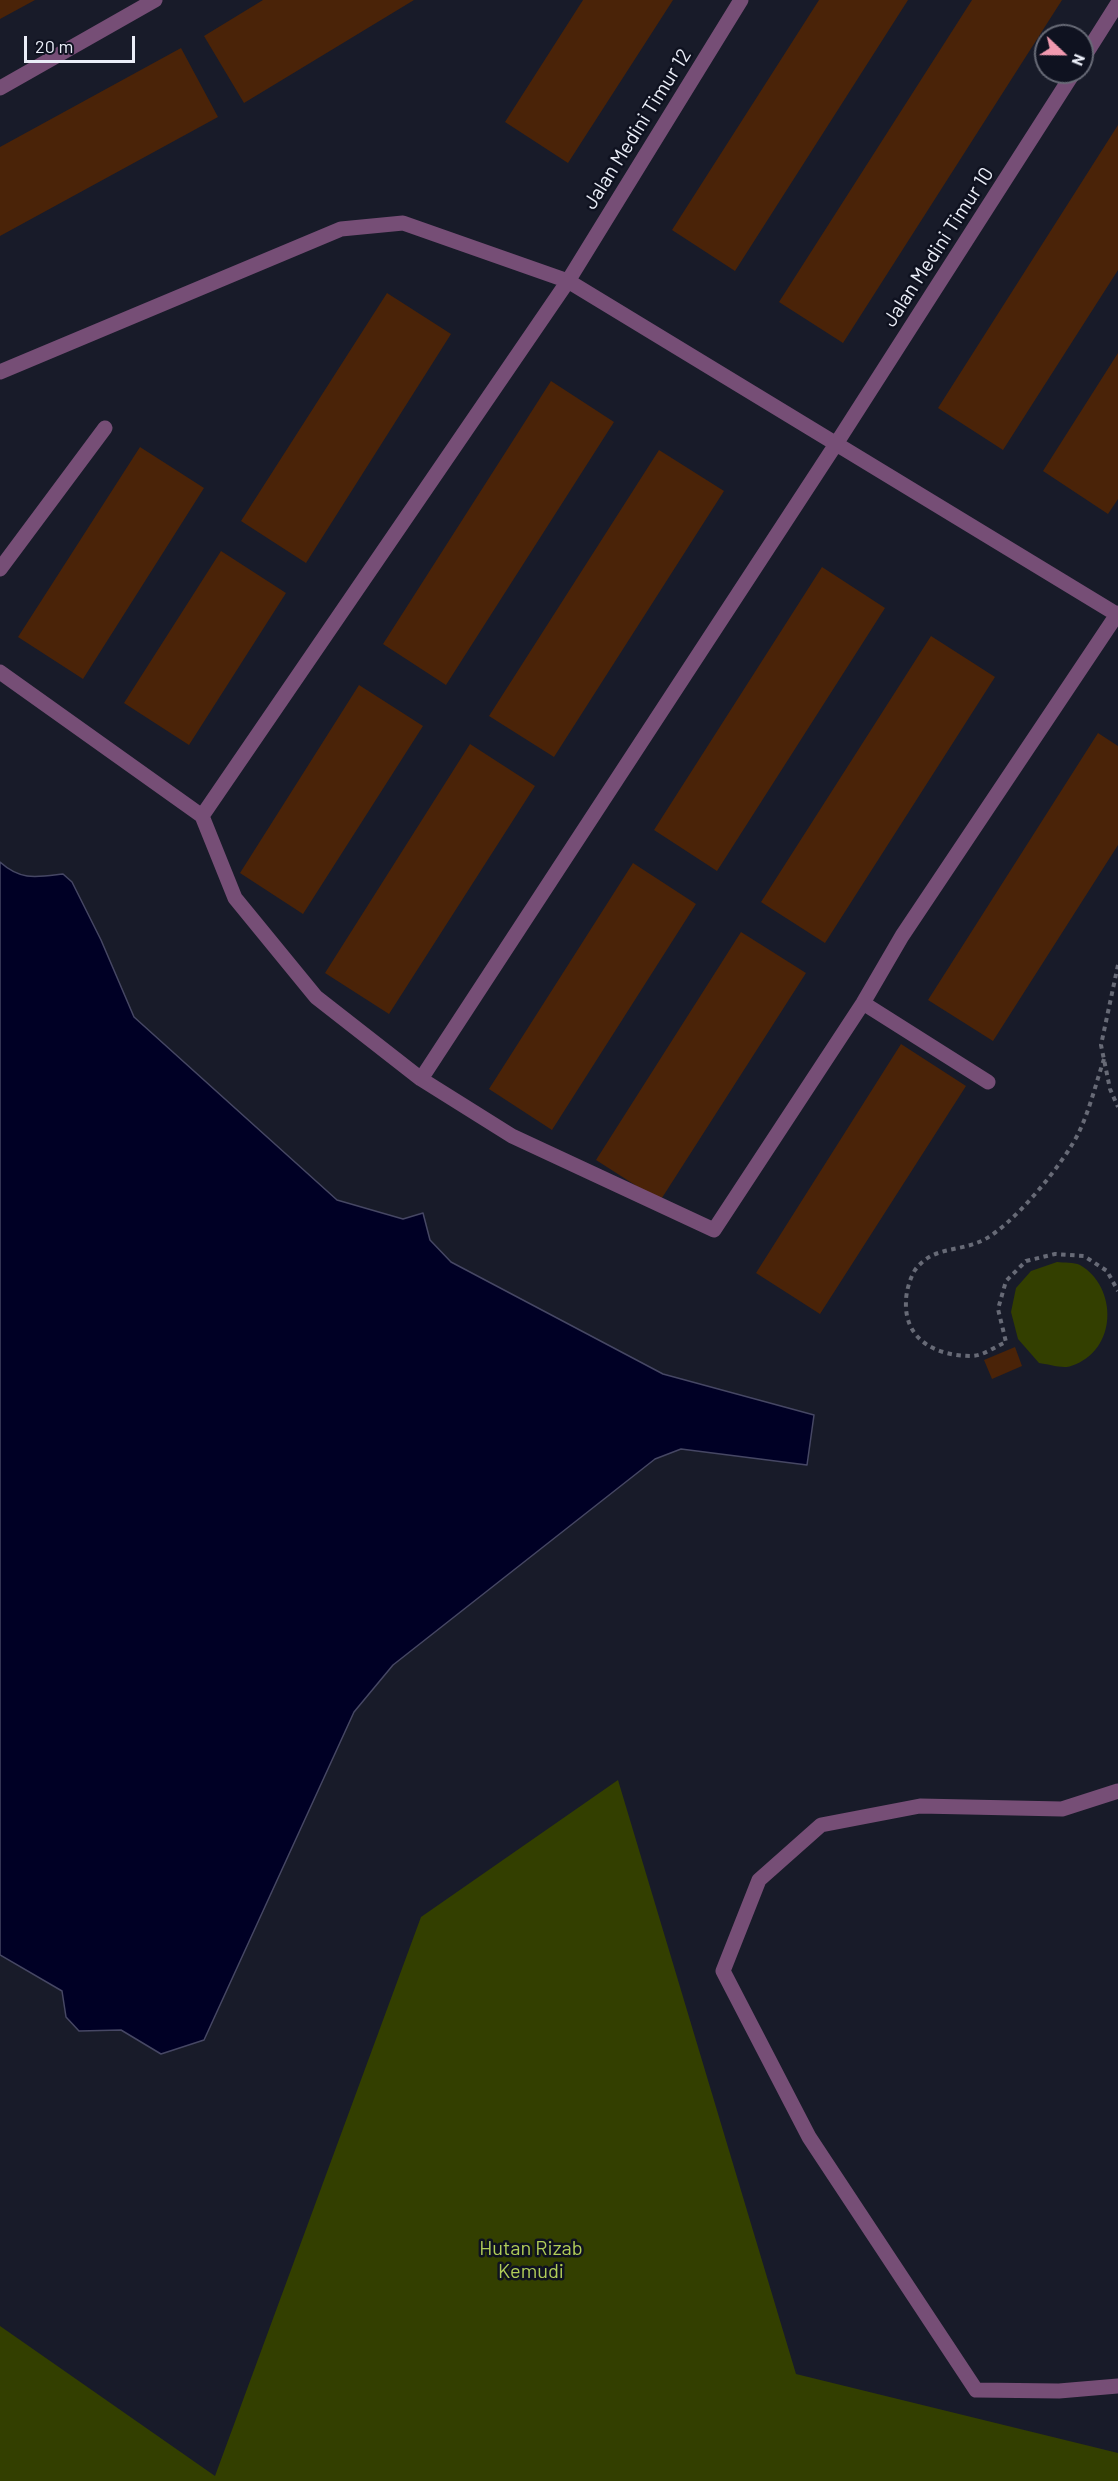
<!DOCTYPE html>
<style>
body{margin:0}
#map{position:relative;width:1118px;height:2481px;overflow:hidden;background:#181b29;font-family:Barlow,sans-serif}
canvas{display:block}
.north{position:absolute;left:1034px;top:24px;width:60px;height:60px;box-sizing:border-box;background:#0f1220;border:2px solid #676a76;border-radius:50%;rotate:112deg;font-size:16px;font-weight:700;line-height:24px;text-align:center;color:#ebeef8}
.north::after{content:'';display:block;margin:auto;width:21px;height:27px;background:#f29ab0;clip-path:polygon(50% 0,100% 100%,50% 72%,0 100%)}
.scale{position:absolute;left:24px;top:36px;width:111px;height:27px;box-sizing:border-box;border:3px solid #ebeef8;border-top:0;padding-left:8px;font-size:18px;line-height:21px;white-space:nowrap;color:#ebeef8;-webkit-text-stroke:4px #0f1220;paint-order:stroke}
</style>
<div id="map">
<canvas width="1118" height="2481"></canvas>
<div class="north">N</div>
<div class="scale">20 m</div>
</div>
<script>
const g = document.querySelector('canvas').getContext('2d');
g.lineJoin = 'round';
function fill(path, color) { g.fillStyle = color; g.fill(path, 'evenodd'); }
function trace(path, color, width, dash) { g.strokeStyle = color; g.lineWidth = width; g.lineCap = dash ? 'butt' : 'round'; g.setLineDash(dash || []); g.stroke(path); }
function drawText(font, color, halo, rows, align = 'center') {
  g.font = font + ' Barlow,sans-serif'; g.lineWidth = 5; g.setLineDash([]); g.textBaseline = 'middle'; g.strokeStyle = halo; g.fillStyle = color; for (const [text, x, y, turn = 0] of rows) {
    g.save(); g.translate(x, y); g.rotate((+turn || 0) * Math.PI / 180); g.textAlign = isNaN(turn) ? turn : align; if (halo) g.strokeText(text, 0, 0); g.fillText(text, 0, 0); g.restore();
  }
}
fill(new Path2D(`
 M1057,1262C1064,1263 1074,1262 1080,1265C1118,1287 1118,1351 1071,1366C1063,1369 1048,1364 1039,1363L1018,1339L1011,1312L1016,1288L1031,1271Z
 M618,1780L796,2374L1118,2453V2481H0V2326L215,2476L421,1917Z`), '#333f00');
const water = new Path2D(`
 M0,862C21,881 37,877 63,874L72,882L101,940L134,1017L337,1200L403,1219L423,1213L430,1240L451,1262L663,1374L814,1415L807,1465L681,1449L655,1459L393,1665L354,1712L204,2040L161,2054L121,2030L79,2031L66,2017L62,1991L0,1955Z`);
fill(water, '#000025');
trace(water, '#464764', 1.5);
fill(new Path2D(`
 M0,0H35L0,19Z
 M263,0H414L244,103L204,36Z
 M583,0H673L568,163L505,122Z
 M819,0H908L735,271L672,230Z
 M972,0H1062L843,343L779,302Z
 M181,48L218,117L0,236V147Z
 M1118,125V270L1003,450L938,408Z
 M387,293L451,334L306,563L241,521Z
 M1118,353V499L1108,514L1043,471Z
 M551,381L614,422L446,685L383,644Z
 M140,447L204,488L83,679L18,637Z
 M659,450L724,491L554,757L489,716Z
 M221,551L286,593L189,745L124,703Z
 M822,567L885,608L717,871L654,830Z
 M931,636L995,677L825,943L761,902Z
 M359,685L423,726L303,914L240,873Z
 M1098,733L1118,746V845L993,1041L928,1000Z
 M470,744L535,786L389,1014L325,973Z
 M633,863L696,904L552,1130L489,1089Z
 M741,932L806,973L660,1201L596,1160Z
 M901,1044L966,1086L820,1314L756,1273Z
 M1015,1347L1022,1366L992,1379L984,1360Z`), '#4a2308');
trace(new Path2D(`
 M1118,965L1101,1045L1110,1089L1118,1107
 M1104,1059C1096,1083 1090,1109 1079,1132C1065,1162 1010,1230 979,1242C955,1252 932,1247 915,1270C910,1278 906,1292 906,1301C904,1340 936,1356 972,1356C983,1356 996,1346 1006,1342L998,1309L1006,1281L1026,1261L1055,1254L1084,1256L1107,1271L1118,1291`), '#676a76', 4, [4.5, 4.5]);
trace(new Path2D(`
 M1082,60L1118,3
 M0,88L155,0
 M0,372L341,229L403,223L568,281L1118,615
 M0,569L105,428
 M0,672L202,816L235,898L316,997L421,1079L512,1136L714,1230L863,1003L902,936L1118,613
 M202,816L568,281L741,0
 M863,1003L988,1082
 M421,1079L836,444L1074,72
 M1118,1791L1062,1809L920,1806L821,1825L759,1880L723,1971L809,2137L976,2390L1059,2391L1118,2386`), '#764e76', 15);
drawText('20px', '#ebeef8', '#0f1220', [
 ["Jalan Medini Timur 12",637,129,-58],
 ["Jalan Medini Timur 10",938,247,-57]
]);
drawText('20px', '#b1cd59', '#0f1220', [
 ["Hutan Rizab",531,2248],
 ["Kemudi",531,2271]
]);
</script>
